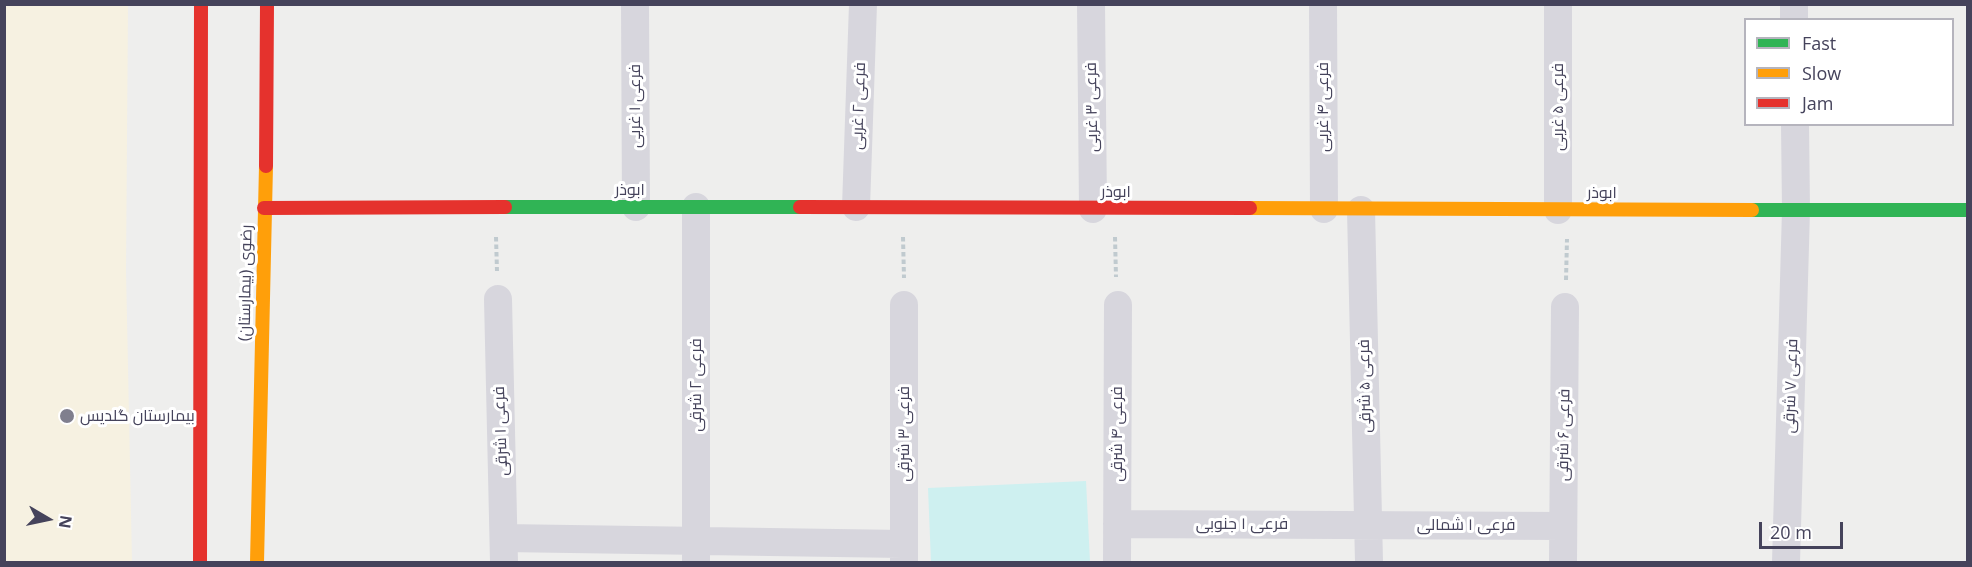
<!DOCTYPE html>
<meta charset="utf-8">
<style>
body{margin:0}
#map{position:relative;width:1972px;height:567px;overflow:hidden;background:#eeeeed;font-family:"Open Sans",sans-serif}
canvas{display:block}
.frame{position:absolute;inset:0;border:6px solid #45435b;pointer-events:none}
.legend{position:absolute;left:1744px;top:18px;width:210px;height:108px;box-sizing:border-box;background:#fff;border:2px solid #b5b4bd;margin:0;padding:8px 10px;list-style:none;font-size:18px;color:#45435b}
.legend li{display:flex;align-items:center;gap:12px;height:30px}
.legend b{width:30px;border:2px solid #b5b4bd}
.north{position:absolute;left:18px;top:489px;width:60px;height:60px;-webkit-text-stroke:4px #fff;paint-order:stroke;rotate:99deg;font-size:16px;font-weight:700;line-height:24px;text-align:center;color:#45435b}
.north::after{content:'';display:block;margin:auto;width:21px;height:27px;background:#45435b;clip-path:polygon(50% 0,100% 100%,50% 72%,0 100%)}
.scale{position:absolute;left:1759px;top:522px;width:84px;height:27px;box-sizing:border-box;border:3px solid #45435b;border-top:0;padding-left:8px;font-size:18px;line-height:21px;white-space:nowrap;color:#45435b;-webkit-text-stroke:4px #fff;paint-order:stroke}
</style>
<div id="map">
<canvas width="1972" height="567"></canvas>
<div class="frame"></div>
<ul class="legend">
<li><b style="height:8px;background:#30b455"></b>Fast</li>
<li><b style="height:8px;background:#ff9f0a"></b>Slow</li>
<li><b style="height:8px;background:#e5322d"></b>Jam</li>
</ul>
<div class="north">N</div>
<div class="scale">20 m</div>
</div>
<script>
const g = document.querySelector('canvas').getContext('2d');
g.lineJoin = 'round';
function fill(path, color) { g.fillStyle = color; g.fill(path, 'evenodd'); }
function trace(path, color, width, dash) { g.strokeStyle = color; g.lineWidth = width; g.lineCap = dash ? 'butt' : 'round'; g.setLineDash(dash || []); g.stroke(path); }
function drawText(font, color, halo, rows, align = 'center') {
  g.font = font + ' "Open Sans",Cairo,sans-serif'; g.lineWidth = 6; g.setLineDash([]); g.textBaseline = 'middle'; g.strokeStyle = halo; g.fillStyle = color; for (const [text, x, y, turn = 0] of rows) {
    g.save(); g.translate(x, y); g.rotate((+turn || 0) * Math.PI / 180); g.textAlign = isNaN(turn) ? turn : align; if (halo) g.strokeText(text, 0, 0); g.fillText(text, 0, 0); g.restore();
  }
}
fill(new Path2D(`
 M4,5H128L126,270L132,562H5Z`), '#f6f1e1');
fill(new Path2D(`
 M1086,481L1090,562H931L928,488Z`), '#cef0f0');
trace(new Path2D(`
 M496,237L497,271
 M903,237L904,278
 M1115,237L1116,277
 M1566,280L1567,239`), '#c0cacf', 4, [4.5, 3]);
trace(new Path2D(`
 M635,4L636,207
 M1091,4L1093,209
 M1323,4L1324,209
 M1558,4V210
 M1794,4V20
 M856,207L863,4
 M1361,210L1369,562
 M498,299L504,562
 M1117,524L1563,526
 M504,538L903,544
 M696,562V207
 M904,562V305
 M1117,562L1118,305
 M1563,562L1565,307
 M1786,562L1796,210L1795,124`), '#d7d6dd', 28);
trace(new Path2D(`
 M505,207H800
 M1752,210H1968`), '#30b455', 14);
trace(new Path2D(`
 M1250,208L1752,210
 M257,562L266,166`), '#ff9f0a', 14);
trace(new Path2D(`
 M266,166L267,4
 M800,207L1250,208
 M264,208L505,207
 M200,562L201,4`), '#e5322d', 14);
for (const [x, y, r, color] of [
 [67,416,8,"#807f8e"]
]) { const dot = new Path2D(); dot.arc(x, y, r, 0, 2 * Math.PI); g.fillStyle = color; g.fill(dot); trace(dot, '#fff', 2); }
drawText('16px', '#45435b', '#fff', [
 ["فرعی ۱ غربی",635,106,-90],
 ["فرعی ۲ غربی",859,106,-88],
 ["فرعی ۳ غربی",1092,107,-91],
 ["فرعی ۴ غربی",1323,107,-90],
 ["فرعی ۵ غربی",1558,107,-90],
 ["ابوذر",630,190],
 ["ابوذر",1116,192],
 ["ابوذر",1602,193],
 ["رضوی (بیمارستان)",246,283,-89],
 ["فرعی ۲ شرقی",696,385,-90],
 ["فرعی ۵ شرقی",1365,386,-91],
 ["فرعی ۷ شرقی",1791,386,-88],
 ["فرعی ۱ شرقی",501,431,-92],
 ["فرعی ۳ شرقی",904,434,-90],
 ["فرعی ۴ شرقی",1117,434,-90],
 ["فرعی ۶ شرقی",1564,435,-89],
 ["فرعی ۱ جنوبی",1242,524],
 ["فرعی ۱ شمالی",1466,525]
]);
drawText('16px', '#45435b', '#fff', [
 ["بیمارستان گلدیس",80,416]
], 'left');
</script>
